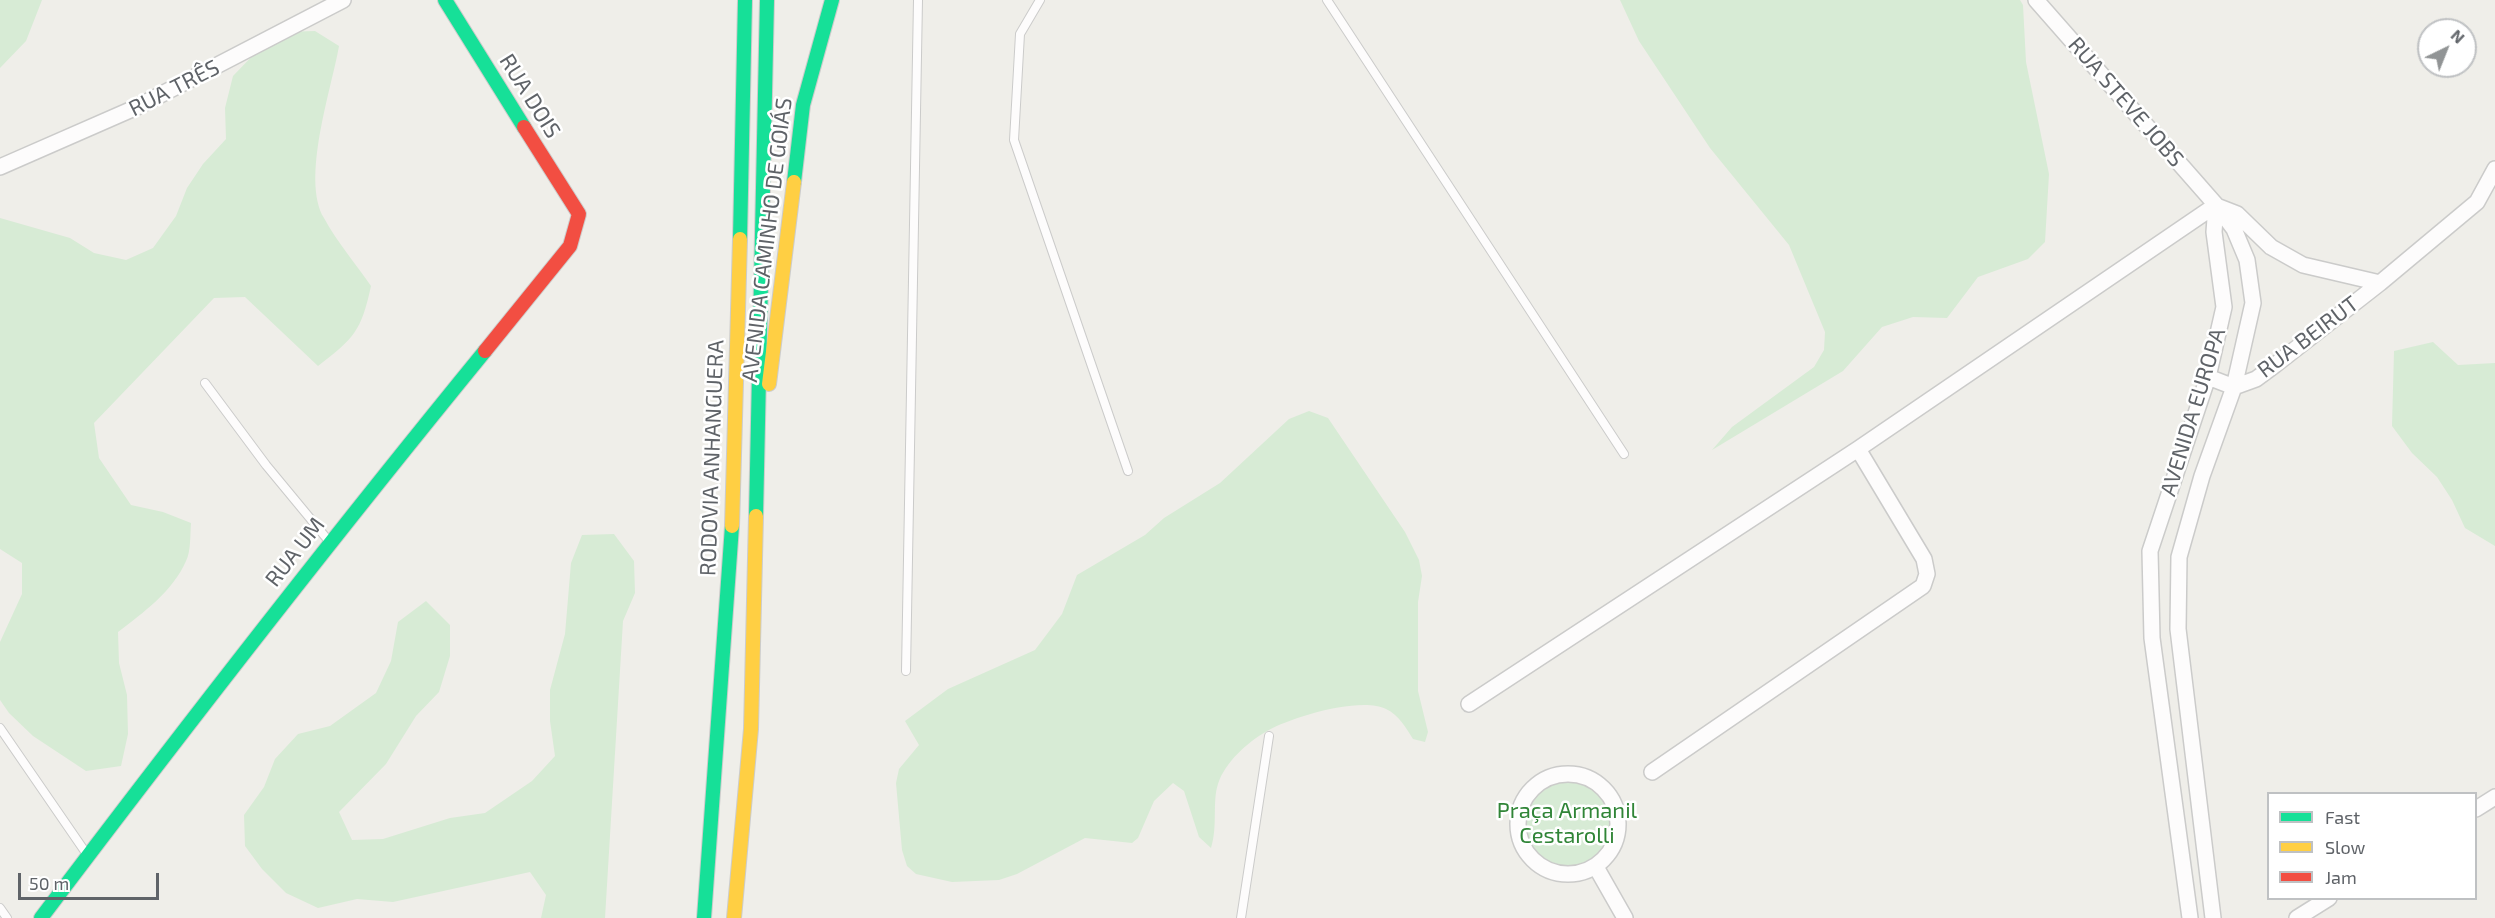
<!DOCTYPE html>
<meta charset="utf-8">
<style>
body{margin:0}
#map{position:relative;width:2495px;height:918px;overflow:hidden;background:#efeee9;font-family:"Exo 2",sans-serif}
canvas{display:block}
.legend{position:absolute;left:2267px;top:792px;width:210px;height:108px;box-sizing:border-box;background:#fff;border:2px solid #bfc1c3;margin:0;padding:8px 10px;list-style:none;font-size:18px;color:#5f6368}
.legend li{display:flex;align-items:center;gap:12px;height:30px}
.legend b{width:30px;border:2px solid #bfc1c3}
.north{position:absolute;left:2417px;top:18px;width:60px;height:60px;box-sizing:border-box;background:#fff;border:2px solid #bfc1c3;border-radius:50%;rotate:43deg;font-size:16px;font-weight:700;line-height:24px;text-align:center;color:#5f6368}
.north::after{content:'';display:block;margin:auto;width:21px;height:27px;background:#919495;clip-path:polygon(50% 0,100% 100%,50% 72%,0 100%)}
.scale{position:absolute;left:18px;top:873px;width:141px;height:27px;box-sizing:border-box;border:3px solid #5f6368;border-top:0;padding-left:8px;font-size:18px;line-height:21px;white-space:nowrap;color:#5f6368;-webkit-text-stroke:4px #fff;paint-order:stroke}
</style>
<div id="map">
<canvas width="2495" height="918"></canvas>
<ul class="legend">
<li><b style="height:8px;background:#16e098"></b>Fast</li>
<li><b style="height:8px;background:#ffcf43"></b>Slow</li>
<li><b style="height:8px;background:#f24e42"></b>Jam</li>
</ul>
<div class="north">N</div>
<div class="scale">50 m</div>
</div>
<script>
const g = document.querySelector('canvas').getContext('2d');
g.lineJoin = 'round';
function fill(path, color) { g.fillStyle = color; g.fill(path, 'evenodd'); }
function trace(path, color, width, dash) { g.strokeStyle = color; g.lineWidth = width; g.lineCap = dash ? 'butt' : 'round'; g.setLineDash(dash || []); g.stroke(path); }
function drawText(font, color, halo, rows, align = 'center') {
  g.font = font + ' "Exo 2",sans-serif'; g.lineWidth = 5; g.setLineDash([]); g.textBaseline = 'middle'; g.strokeStyle = halo; g.fillStyle = color; for (const [text, x, y, turn = 0] of rows) {
    g.save(); g.translate(x, y); g.rotate((+turn || 0) * Math.PI / 180); g.textAlign = isNaN(turn) ? turn : align; if (halo) g.strokeText(text, 0, 0); g.fillText(text, 0, 0); g.restore();
  }
}
fill(new Path2D(`
 M0,0H42L26,41L0,68Z
 M1620,0H2020L2023,5L2026,62L2049,174L2045,242L2028,259L1978,277L1947,318L1913,317L1882,327L1843,371L1712,450L1732,427L1814,367L1824,350L1825,332L1789,245L1710,148L1639,41Z
 M315,31L339,46C331,91 301,179 324,218C337,242 356,264 371,286C361,332 354,338 318,366L245,297L214,298L94,423L99,458L131,505L163,512L191,523C190,535 191,551 186,561C173,591 143,613 118,632L119,663L127,695L128,734L121,766L86,771L33,736L9,713L0,700V642L22,594V563L0,549V218L70,238L94,253L126,260L153,248L176,216L187,188L203,164L226,139L225,108L233,76L260,48L283,32Z
 M2433,342L2458,365L2495,363V546L2465,528L2452,500L2437,477L2412,453L2392,426L2394,351Z
 M1309,411L1328,418L1405,532L1419,560L1422,576L1418,602V691L1428,732L1425,742L1413,739C1406,728 1399,715 1386,709C1361,696 1291,717 1267,731C1248,742 1225,762 1218,784C1212,802 1218,826 1211,848L1199,837L1184,791L1173,783L1154,801L1138,838L1132,843L1085,838L1017,874L999,880L952,882L916,874L907,866L902,850L896,783L899,769L919,745L905,721L948,689L1035,650L1062,614L1077,575L1145,535L1164,518L1220,483L1289,419Z
 M614,534L634,561L635,593L623,621L605,918H541L546,895L530,872L393,902L357,899L318,908L286,893L262,869L245,846L244,815L264,787L275,759L298,734L330,726L376,693L391,661L398,622L426,601L450,625V656L439,692L416,716L386,764L339,812L352,840L383,839L450,818L485,813L532,781L555,756L550,721V690L565,634L571,563L582,535Z
 M1523 824a45 45 0 1 1 90 0a45 45 0 1 1-90 0Z`), '#d7ebd5');
const lane = new Path2D(`
 M1040,0L1020,34L1014,140L1128,471
 M1327,0L1624,454
 M205,383L266,465L328,540
 M906,671L918,0
 M0,728L86,853
 M0,908L7,918
 M1241,918L1269,736`);
const street = new Path2D(`
 M2036,0L2216,205L2234,229L2247,260L2253,303L2234,387L2202,476L2179,557L2178,629L2213,918
 M0,167L137,107L343,0
 M2219,207L2237,214L2271,247L2303,265L2380,283
 M2208,377L2234,387L2256,379L2275,365L2380,283L2477,202L2495,169
 M1469,704L1858,449L2216,205
 M1652,772L1923,586L1927,574L1924,559L1858,449
 M1518 824a50 50 0 1 1 100 0a50 50 0 1 1-100 0Z
 M2476,809L2495,797
 M1596,867L1625,918
 M2190,918L2152,638L2150,551L2208,377L2224,307L2214,232L2216,205
 M2297,918L2329,898`);
const fast = new Path2D(`
 M445,0L524,127
 M794,182L803,105L832,0
 M740,239L745,0
 M756,516L767,0
 M41,918C186,726 333,537 485,351
 M704,918L732,526`);
const slow = new Path2D(`
 M769,384L794,182
 M732,526L740,239
 M734,918L751,729L756,516`);
const jam = new Path2D(`
 M485,351L570,246L579,214L524,127`);
trace(lane, '#cbcbca', 10);
trace(street, '#cbcbca', 18);
trace(fast, '#cccccb', 16);
trace(slow, '#cccccb', 16);
trace(jam, '#cccccb', 16);
trace(lane, '#fdfcfc', 8);
trace(street, '#fdfcfc', 15);
trace(fast, '#16e098', 14);
trace(slow, '#ffcf43', 14);
trace(jam, '#f24e42', 14);
drawText('22px', '#5f6368', '#fff', [
 ["RUA TRÊS",174,88,-27],
 ["RUA DOIS",530,96,58],
 ["RUA STEVE JOBS",2126,102,49],
 ["AVENIDA CAMINHO DE GOIÁS",767,240,-83],
 ["RUA BEIRUT",2308,337,-37],
 ["AVENIDA EUROPA",2193,412,-73],
 ["RODOVIA ANHANGUERA",712,458,-88],
 ["RUA UM",295,552,-52]
]);
drawText('22px', '#308537', '#fff', [
 ["Praça Armanil",1567,811],
 ["Cestarolli",1567,836]
]);
</script>
